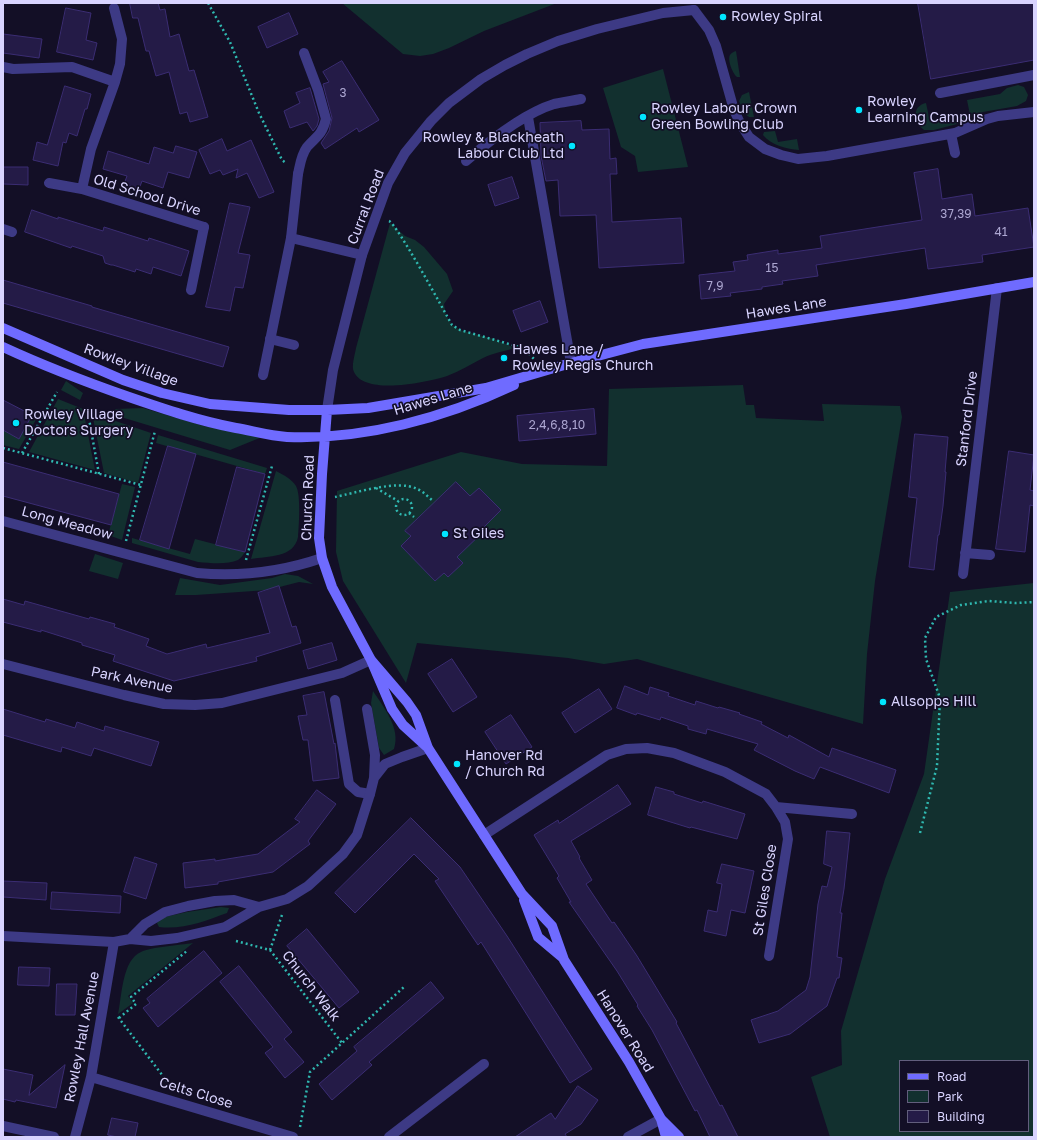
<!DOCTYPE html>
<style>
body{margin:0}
#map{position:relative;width:1037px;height:1140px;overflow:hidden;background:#130f26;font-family:"Golos Text",sans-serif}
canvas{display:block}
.frame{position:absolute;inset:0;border:4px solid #d9d4ff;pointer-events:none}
.legend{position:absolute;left:899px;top:1060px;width:130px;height:72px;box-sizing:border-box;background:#130f26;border:1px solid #625e7d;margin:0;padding:5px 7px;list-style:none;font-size:12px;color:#d9d4ff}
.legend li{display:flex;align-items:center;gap:8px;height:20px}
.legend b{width:20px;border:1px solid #625e7d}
</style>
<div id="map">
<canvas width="1037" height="1140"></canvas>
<div class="frame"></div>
<ul class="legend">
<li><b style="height:5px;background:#6f6bff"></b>Road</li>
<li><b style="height:11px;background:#12302f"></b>Park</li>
<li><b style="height:11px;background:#241b47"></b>Building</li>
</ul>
</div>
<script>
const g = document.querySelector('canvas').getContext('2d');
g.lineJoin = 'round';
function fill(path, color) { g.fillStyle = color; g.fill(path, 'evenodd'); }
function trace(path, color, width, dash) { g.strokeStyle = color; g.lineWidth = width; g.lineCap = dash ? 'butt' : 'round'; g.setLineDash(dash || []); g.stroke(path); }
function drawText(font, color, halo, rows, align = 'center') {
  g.font = font + ' "Golos Text",sans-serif'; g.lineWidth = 3.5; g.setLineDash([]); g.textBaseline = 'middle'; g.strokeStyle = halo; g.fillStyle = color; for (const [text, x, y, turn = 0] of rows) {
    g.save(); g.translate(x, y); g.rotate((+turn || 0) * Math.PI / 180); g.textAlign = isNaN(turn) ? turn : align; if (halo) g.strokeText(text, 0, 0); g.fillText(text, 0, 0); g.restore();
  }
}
fill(new Path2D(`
 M342,3H557L484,31L449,48L433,54L420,56L403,54Z
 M736,51L740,77H737C733,74 727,60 730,55C731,53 733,52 736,51Z
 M663,69L688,167L638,172L635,156L621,147L603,88Z
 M1018,85L1024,87L1028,95L1026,101L1017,106L983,112L961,123L934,130H924L917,124C915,114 914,106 926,103L930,122L970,115L967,100L1000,94L1007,88Z
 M749,92L754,117H749L744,113L739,101L742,95Z
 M775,131L778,142L797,139L799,150C787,149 771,145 763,135L764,132Z
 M390,223L405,236L415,240L424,247L447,274L453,291L444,304L446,315L452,325L460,330L494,339L515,348C505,351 493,353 483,358C471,364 460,371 447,376C428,382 365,396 354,372C351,366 355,355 356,348Z
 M66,381L83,393L80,400L61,390Z
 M743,385L746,405H754L756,418L824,421L822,404L900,406L902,417L875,581L867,654L863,724L637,659L604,664L568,658L417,643L406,683L343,581L336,552L337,491L461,452L522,464L607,466L609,389Z
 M58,399L83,409L95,470L29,452Z
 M143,408L204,426L262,437L230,450L121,417L115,409Z
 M92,413L151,433L138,483L104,473Z
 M32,415L37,418L19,449L3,445V430L19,439Z
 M158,435L267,468L265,474L156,443Z
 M276,471C282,474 292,479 296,486C301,495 299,525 298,537C294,558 268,556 251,559Z
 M122,484L135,487L122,540L108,535Z
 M132,538L190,554L195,539L245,552C243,555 241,558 238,560C227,565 210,563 198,562L132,543Z
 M95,554L123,563L118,579L89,571Z
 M285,574L298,576L313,584L299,582L268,590L196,595H175L180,578L220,585L272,578Z
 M1034,583V1137H830L811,1077L842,1065L841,1031L885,879L924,774L950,592ZM900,1061H1028V1131H900Z
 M373,691C384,708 401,728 394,749L384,755L379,748L371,703Z
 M221,907L229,908L227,913C205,921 183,930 159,927L157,923L160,918L187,912Z
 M193,943L128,996L133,1003L118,1014C122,996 122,960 141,952C151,947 180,945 193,943Z`), '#12302f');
const building = new Path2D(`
 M130,3H158L160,10L165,9L170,37L179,34L189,71L194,70L208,117L190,122L187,112L180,114L169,72L156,76L149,51H146L138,18H133Z
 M918,3H1034V60L931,79Z
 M66,8L91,13L86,40L97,43L93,60L57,52Z
 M289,13L298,34L267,48L258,27Z
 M3,34L42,39L39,58L3,53Z
 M342,61L379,120L359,132L357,128L325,149L321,143L329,131L332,118L323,84L329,82L323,72Z
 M65,86L91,94L87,109H85L77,136L69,133L66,143L63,142L58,166L33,160L37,142L47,145Z
 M310,88L319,119L317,126L313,131L307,122L290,128L284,111L300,103L296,93Z
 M581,121L582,130L609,129L610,159L616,158L617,174H610L612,222L681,218L684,263L599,268L596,215L560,216L558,180L546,181L541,156L540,123Z
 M222,139L227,151L251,140L274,192L259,198L247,173L236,178L238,169L223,175L220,170L210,174L199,150Z
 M176,146L197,152L189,178L168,172L163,188L142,181L139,189L124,184L127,176L103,169L108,151L149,164L154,147L173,153Z
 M3,167H28V185L3,184Z
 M938,169L942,199L972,194L975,216L1028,208L1034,247L982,255L983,262L928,269L925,248L816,265L818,276L782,281L783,284L762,287V289L730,293L731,296L701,299L699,275L735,271L733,262L748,260L747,255L778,250V254L822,248L820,236L922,220L914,173Z
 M512,177L519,198L495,206L488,185Z
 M230,203L250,207L238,253L250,255L243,288L235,287L230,311L206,307Z
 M32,210L58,219V217L103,231L104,227L148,241L149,238L189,251L181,276L153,267L151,274L136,269L135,272L113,265H111L105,263L103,256L72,246L71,248L25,232Z
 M3,280L92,306V307L229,347L223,367L3,303Z
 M540,301L548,322L521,332L513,311Z
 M3,400L32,415L19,439L3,430Z
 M594,409L596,434L519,441L517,416Z
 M915,434L948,437L945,472H946L943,506L939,535H938L934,570L909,567L917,498L909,497Z
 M168,446L196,454L169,549L140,540Z
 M1009,451L1034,455L1030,490L1034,491V506L1030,505L1025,552L996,549Z
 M3,462L119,494L111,525L3,496Z
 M237,467L265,474L245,552L216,545Z
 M456,482L470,496L479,488L501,510L483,528L485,530L457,557L463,563L448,577L444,573L435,581L401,546L411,536L405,531Z
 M279,586L292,627L296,626L301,643L256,657L257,661L174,681L113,661L115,655L82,645V643L41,630V632L3,622V599L24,605L25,601L89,619L90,617L115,624L114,627L149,639L146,646L167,654L206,644L207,648L270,633L258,593Z
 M332,643L337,660L308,669L303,651Z
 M452,659L477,697L453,712L428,674Z
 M625,686L648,695L650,687L669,693L668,696L695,705L696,701L718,708L719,707L740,713L739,714L762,722L761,724L788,738L789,735L829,757L832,748L896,770L889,793L820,767L814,779L795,771L754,750L758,744L707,729L706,734L688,729V726L661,717L660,720L637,713L636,715L617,708Z
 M599,689L612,709L575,733L562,713Z
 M324,692L334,744L335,743L339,778L313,781L308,740H303L298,716L307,715L303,696Z
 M3,709L45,722L46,719L75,728L77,722L104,731L105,726L159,742L151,766L94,748L91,756L62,747L61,752L3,735Z
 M511,715L532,747L506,764L485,732Z
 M618,785L631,804L571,841L580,857L579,858L592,880L586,884L612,923L614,922L637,956L677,1022L676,1023L720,1106L722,1105L738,1137H710L697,1110L695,1111L652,1030L637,1006L638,1005L617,971L569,902H571L557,878L559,876L534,835L558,820L559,823Z
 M656,787L674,792V794L702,803L703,801L745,814L737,839L691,827L690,828L648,815Z
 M317,790L336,804L308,841L310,844L273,872L218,882V884L185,888L183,863L215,859V861L258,854L300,822L295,819Z
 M411,818L460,867L507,936L592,1069L570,1083L481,942L478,945L435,881L439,879L414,854L355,913L335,893Z
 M827,831L850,833L844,889L840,913H842L837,957L842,958L839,978H837L827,1006L790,1034L759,1043L751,1020L778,1011L806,990L810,977L818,904L822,886L827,887L832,867L824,864Z
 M135,857L157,864L146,899L124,892Z
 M722,864L754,871L745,913L731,910L726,936L704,931L708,910L717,912L722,884L717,883Z
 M3,881L47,883L46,900L3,897Z
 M52,892L121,896L120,913L51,909Z
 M307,929L359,992L339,1008L287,946Z
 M204,951L222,973L158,1027L143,1008L150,1003L147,999Z
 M239,966L292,1032L284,1039L304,1062L285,1078L265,1053L273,1047L220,982Z
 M19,967L50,968L49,986L18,985Z
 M431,982L444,998L369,1062L372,1065L332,1100L319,1084L357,1051L354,1047Z
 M57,984H77L75,1015H56Z
 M65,1065L56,1108L16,1100L15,1102L3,1099V1069L33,1075L29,1095Z
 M578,1086L598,1100L581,1124L565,1134L567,1137H515L551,1113L555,1119Z
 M112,1118L138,1123L135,1137H117L108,1135Z`);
fill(building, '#241b47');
trace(building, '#3b2d73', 1);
trace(new Path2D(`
 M208,3L230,42L259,113L282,160L286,163
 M389,221C397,224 444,311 452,325L460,330L523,348L535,360
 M87,408L99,474
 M3,448L141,485
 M22,453L57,392
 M376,488L398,501
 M335,497C355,493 399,479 417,489C423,491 427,496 432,500
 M396 507a8 8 0 1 1 16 0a8 8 0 1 1-16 0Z
 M409,513L414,517
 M126,541L155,431
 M246,560L272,466
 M920,833L937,766L940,698L926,659L925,638L936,617L961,605L989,601L1016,603L1034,602
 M236,941L270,950L342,1043
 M270,950L282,915
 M118,1017L169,1084
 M119,1018L136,1004L131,997L188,950
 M300,1127L310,1072L404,987`), '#2fb8b0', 2.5, [2, 3]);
trace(new Path2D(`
 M694,10L709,30L716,46L734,110L740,123L749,137L765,149L781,155L798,159L827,156L955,133L987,119L998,116L1034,112
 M940,93L1034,75
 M528,117L571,363
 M951,134L955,153
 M466,161C488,142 525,113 554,104C563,102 572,101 581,99
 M298,174C300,165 301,155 307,147C317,136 322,135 326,119L318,90L304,53
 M3,229L12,232
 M291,238L362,255
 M191,290L204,227
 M270,339L294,345
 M3,521L197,573C240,577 281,572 322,558
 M335,700L349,784L358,792L370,794
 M389,1137L484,1064`), '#3d3a85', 10);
trace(new Path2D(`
 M114,8L122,39L120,64L115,82
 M3,67L13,69L72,67L115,82L91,149L82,189L204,227
 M49,183L82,189
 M263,375L291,238L298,174
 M327,410L333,370L362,255L388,183L405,153L431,121L449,103L481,79L505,65L527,54L558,41L597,29L663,13L694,10
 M965,553L990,555
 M963,574L997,288
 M3,664L124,695L164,704L195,705L222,703L342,673L371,660
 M367,709L375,755L374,778
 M484,835L607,755L626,749L647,748L674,753L725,772L766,794L776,807L852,814
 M3,936L114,942L130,939L151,941L177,938L225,927L259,907L287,899L308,886L343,854L357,835L370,794L374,778L385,764L402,757L428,748
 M130,939L145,924L165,912L188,906L215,901L234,900L259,907
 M769,956L788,839L785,822L776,807
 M91,1077L293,1137
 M3,1126L54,1137
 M75,1137L91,1077L114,942
 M628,1137L661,1119`), '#3d3a85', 10);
trace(new Path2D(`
 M3,328L123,380L162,393L210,404L289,410H327L368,408L486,388L571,363L643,344L906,304L1034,282
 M3,347C44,366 86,382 129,397C164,409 199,421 236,428C253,431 270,436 287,437C364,440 444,418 514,385
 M327,410L322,474L319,538L322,558L332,587L371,660L392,709L403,725L426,746
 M371,660L407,702L416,715L428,748L522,894L552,926L564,960L629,1062L661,1119L679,1137
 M524,900L538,937L563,958
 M661,1119L666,1137`), '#6f6bff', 10);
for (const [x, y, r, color] of [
 [723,17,4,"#00e5ff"],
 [859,110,4,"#00e5ff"],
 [643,117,4,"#00e5ff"],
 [572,146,4,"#00e5ff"],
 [504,358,4,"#00e5ff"],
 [16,423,4,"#00e5ff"],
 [445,534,4,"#00e5ff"],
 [883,702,4,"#00e5ff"],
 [457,764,4,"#00e5ff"]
]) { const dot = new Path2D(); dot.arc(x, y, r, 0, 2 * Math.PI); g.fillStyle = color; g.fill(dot); trace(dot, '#130f26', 1.5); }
drawText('12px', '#aca6d1', null, [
 ["3",343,93],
 ["37,39",956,214],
 ["41",1001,232],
 ["15",772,268],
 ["7,9",715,286],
 ["2,4,6,8,10",557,425]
]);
drawText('14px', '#d9d4ff', '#130f26', [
 ["Rowley Spiral",731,17],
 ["Rowley",867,102],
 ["Learning Campus",867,118],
 ["Rowley Labour Crown",651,109],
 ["Green Bowling Club",651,125],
 ["Rowley & Blackheath",564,138,"right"],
 ["Labour Club Ltd",564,154,"right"],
 ["Hawes Lane /",512,350],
 ["Rowley Regis Church",512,366],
 ["Rowley Village",24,415],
 ["Doctors Surgery",24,431],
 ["St Giles",453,534],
 ["Allsopps Hill",891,702],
 ["Hanover Rd",465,756],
 ["/ Church Rd",465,772]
], 'left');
drawText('14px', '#d9d4ff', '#130f26', [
 ["Old School Drive",147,195,17],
 ["Curral Road",366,207,-69],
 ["Hawes Lane",786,308,-9],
 ["Rowley Village",131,365,20],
 ["Hawes Lane",433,399,-17],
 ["Stanford Drive",967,419,-83],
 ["Church Road",308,498,-88],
 ["Long Meadow",67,523,15],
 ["Park Avenue",132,680,12],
 ["St Giles Close",765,890,-81],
 ["Church Walk",311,986,52],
 ["Hanover Road",625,1031,58],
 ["Rowley Hall Avenue",82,1037,-79],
 ["Celts Close",196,1093,17]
]);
</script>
